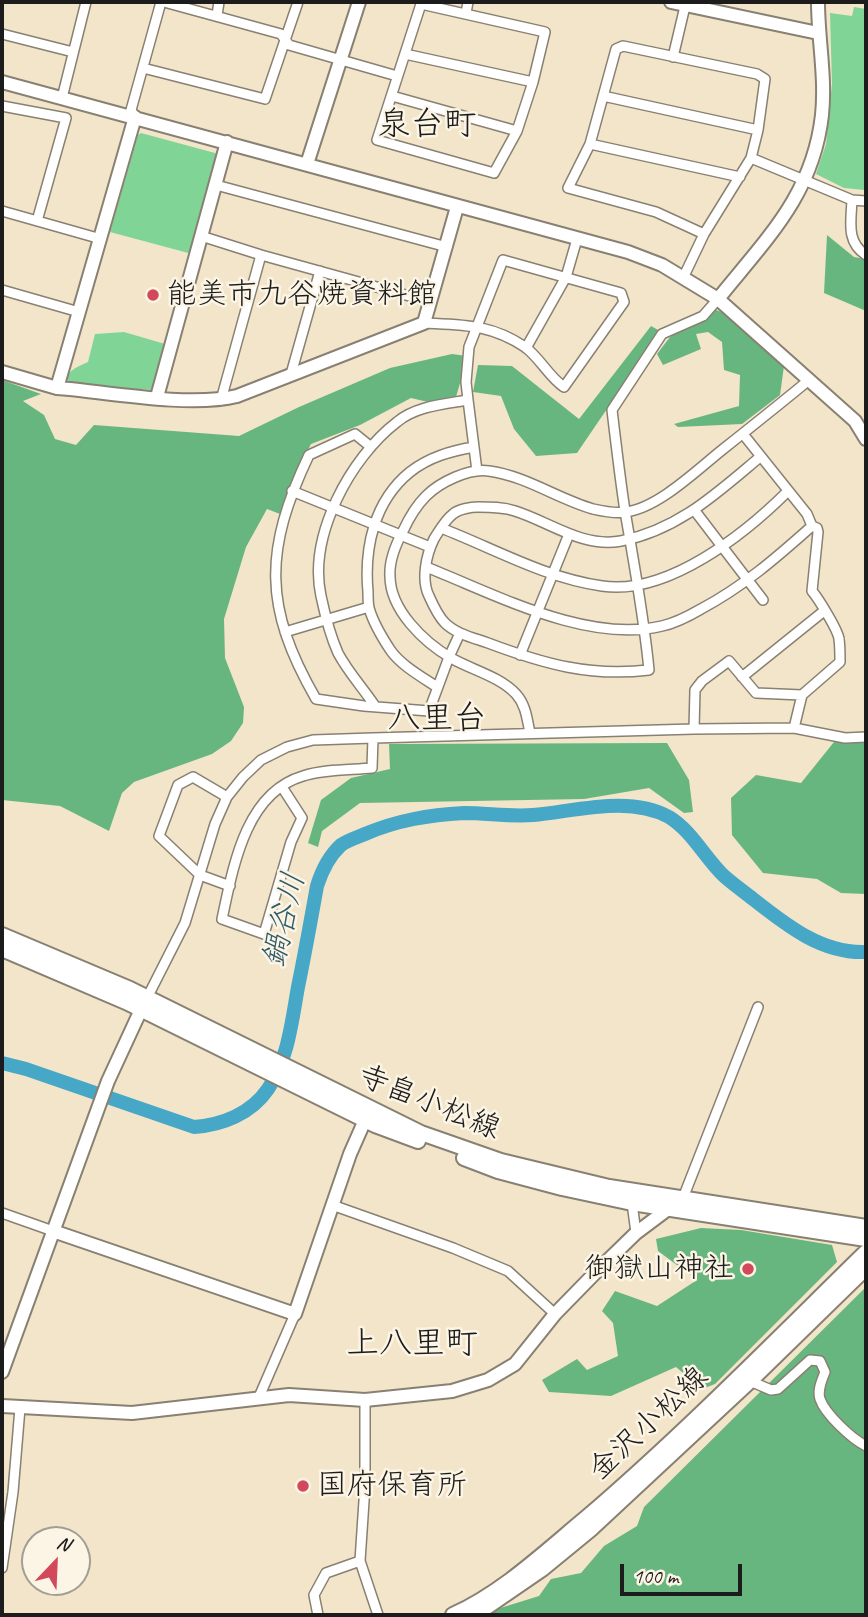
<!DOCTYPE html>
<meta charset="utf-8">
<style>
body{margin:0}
#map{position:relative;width:868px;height:1617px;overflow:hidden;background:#f3e5c9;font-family:Caveat,sans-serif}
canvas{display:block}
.frame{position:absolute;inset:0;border:4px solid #1c1c1c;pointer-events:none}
.north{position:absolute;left:21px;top:1526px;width:70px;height:70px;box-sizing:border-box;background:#fcf5e5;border:2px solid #a29e95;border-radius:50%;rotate:23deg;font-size:19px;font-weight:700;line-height:28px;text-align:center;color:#1c1c1c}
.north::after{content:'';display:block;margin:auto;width:24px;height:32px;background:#d1495b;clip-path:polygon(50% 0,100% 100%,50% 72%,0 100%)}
.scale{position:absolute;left:620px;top:1564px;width:122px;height:32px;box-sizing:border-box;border:4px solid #1c1c1c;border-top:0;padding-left:9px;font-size:21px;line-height:24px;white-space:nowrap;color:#1c1c1c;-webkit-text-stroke:5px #fcf5e5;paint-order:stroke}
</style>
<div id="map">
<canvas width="868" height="1617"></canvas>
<div class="frame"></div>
<div class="north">N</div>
<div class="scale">100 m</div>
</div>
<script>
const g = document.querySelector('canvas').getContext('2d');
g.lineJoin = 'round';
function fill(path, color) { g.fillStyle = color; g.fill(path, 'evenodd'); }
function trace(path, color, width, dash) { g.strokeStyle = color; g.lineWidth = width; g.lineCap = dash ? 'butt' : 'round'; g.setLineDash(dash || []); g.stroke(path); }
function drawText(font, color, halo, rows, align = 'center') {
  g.font = font + ' Caveat,"Klee One",sans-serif'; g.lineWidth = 5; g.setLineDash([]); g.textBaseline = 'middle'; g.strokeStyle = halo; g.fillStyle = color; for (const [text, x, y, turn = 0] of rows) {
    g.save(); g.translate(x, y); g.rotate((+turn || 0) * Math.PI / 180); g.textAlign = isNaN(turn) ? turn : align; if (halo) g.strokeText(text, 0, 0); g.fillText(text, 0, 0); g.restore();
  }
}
fill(new Path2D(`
 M854,7L866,9V190H864L844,188L816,174L826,144L832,84L830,13L852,16Z
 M141,133L215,153L218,156L192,254L110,232L138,135Z
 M124,332L165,344L166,347L154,390L68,385C65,370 76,368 88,362L95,334Z`), '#80d496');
fill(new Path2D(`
 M827,235L854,257L866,259V311L824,293Z
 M716,310L727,314L784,366L780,395L742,424L678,427L674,424L739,406L740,375L724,370L722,342L708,332L696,334L701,349L663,365L657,354L670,337Z
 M651,326L660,331L577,453L536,456L514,429L501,396L473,392L478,365L512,366L579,419Z
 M452,354L467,356V359L456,397L428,402L411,398L360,425L311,444L290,485L280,514L267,509L246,547L224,619L225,658L244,707L243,723L231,741L212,754L134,782L122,793L109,831L60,806L2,800V380L41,394L23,401L44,415L55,439L76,445L94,425L239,436L299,407L390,368Z
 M834,742L866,743V894L841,893L817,879L763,873L732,835L731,798L756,775L801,783Z
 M667,743L689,780L693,812L684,813L649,788L584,799L360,803L322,831L318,847L308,843L321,800L351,778L390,769L389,744Z
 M701,1228L741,1230L832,1245L837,1262L715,1384L702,1389L676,1367L611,1396L549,1392L542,1380L577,1359L587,1370L618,1356L613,1323L602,1311L615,1291L657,1306L697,1280L658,1251L656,1239Z
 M866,1287V1615H488L497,1609L539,1596L551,1579L581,1573L604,1546L637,1526L644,1507Z`), '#68b67f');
trace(new Path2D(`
 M2,1063L26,1069L194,1127C222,1125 251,1114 268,1089C288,1060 292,1020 298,987C305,953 311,919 317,886C322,870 329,856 341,845C348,840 358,837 365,834C398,820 429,815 464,813C487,813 510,817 533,815C576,811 630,795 669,817C692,831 705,858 724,876C733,884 743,891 753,899C786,925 822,954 866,952`), '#47a7c7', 14);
const street = new Path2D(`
 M164,2L281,34L289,45L397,76
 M421,4L545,32L533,82L517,131L494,173L377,140Z
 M466,13L468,2
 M217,15L219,2
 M2,34L73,52
 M405,54L533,82
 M673,57L686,2
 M143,68L265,99L298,2
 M392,96L517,131
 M603,96L758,130
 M62,98L86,2
 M2,106L66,118L37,221
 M135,117L131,110L161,2
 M590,144L740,177
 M751,158L852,200L866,201
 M216,185L447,247
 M852,200C851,222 846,242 866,255
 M2,211L101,239
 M201,236L261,255L431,302
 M684,276L704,234L751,158L758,130L765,79L757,74L623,46L616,49L590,144L568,188L656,212L704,234
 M2,290L79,312
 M718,299L703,316L662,334L612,410C616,444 620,478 625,511C634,564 644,617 649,670C590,677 544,664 488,643C474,638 456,634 445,623C438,616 433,605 429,596C421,580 426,555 434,539C439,531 445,520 453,514C459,509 471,507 478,507C491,507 503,507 515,511C550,522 582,548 621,541C678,530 717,493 760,457
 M424,323C463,325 491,324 525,347C540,358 549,377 564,387L624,302L621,293L503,260L469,347L466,382L468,400
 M526,348L566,277L577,239
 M291,374L320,271
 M221,400L261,255
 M371,447L355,434L309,455C264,550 263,607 316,699L364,706L429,711L449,657L460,633
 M292,491L430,547
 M695,511L763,600
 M441,528C493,548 545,578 602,586C667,596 745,534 788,491
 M426,567C495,594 587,644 662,626C676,623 689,616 701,609C744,586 776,558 812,526L807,514L743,434
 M285,632L369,607
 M520,655L569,534
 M742,677L824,611
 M437,687C422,677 402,666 391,651C383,639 373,622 369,608C368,603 368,597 368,592C364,548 374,501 410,472C429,457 451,451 474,447
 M375,706C363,688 348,672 338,653C330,635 325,615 321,596C308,536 350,458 397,422C416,406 445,404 468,400L477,471
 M794,728L802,695
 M694,729L695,690L702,681L729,661L756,693L802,695L840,662C840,654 840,646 839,639C838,630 818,598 812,591L818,532L817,528L812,526
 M530,733C527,719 526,705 516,694C499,676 472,670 451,658C424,642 390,610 390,576C389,561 396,544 403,531C409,518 416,506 426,496C440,482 469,468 489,471C526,476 558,499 593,509C602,511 616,514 625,512C657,509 697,470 722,450C751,427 780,404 809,380
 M282,787L302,818L291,842L264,934L222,919C233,868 245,793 303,776C325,769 350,770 372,768L373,738
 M227,797L193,777L178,785L159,836L200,875L230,886
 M147,998L185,923L215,824L227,797L243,777L261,760L287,747L313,740L373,738L694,729L794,728L845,738L866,737
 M683,1198L758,1007
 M632,1203L636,1233
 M332,1205L453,1248L508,1271L555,1314
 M2,1213L53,1231
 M750,1381L771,1390L778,1389L810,1360L820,1361L825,1372C822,1380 817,1390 820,1399C825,1414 852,1439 866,1446
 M259,1397L295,1314
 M365,1400V1486L360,1561L378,1615
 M2,1568L13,1492L20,1408
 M318,1615L314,1595L326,1573L360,1561`);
const secondary = new Path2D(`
 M671,2L818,33
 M818,2C818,39 826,77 822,115C813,195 766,239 718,299L855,421L866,439
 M2,82L628,252L662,265L718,299
 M307,164L359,2
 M2,372L57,388L70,389C117,394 193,407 237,396L424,323L457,207
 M57,388L135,117
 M157,397L227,142
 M53,1231L295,1314L350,1154L369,1111
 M2,1372L108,1081L145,1001
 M2,1406L132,1413L289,1395L365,1400L452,1391L488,1380L515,1364L555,1314L600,1268L636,1233L672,1206`);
const primary = new Path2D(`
 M2,935L130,989L421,1133L501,1161L609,1187L866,1227
 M2,949L126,1002L375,1125L418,1141
 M464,1158L498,1171L562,1188L632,1203L866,1239
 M453,1615C502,1593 544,1553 585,1519C683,1435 774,1342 866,1252
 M475,1615L542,1569L592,1528L750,1381L866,1268`);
trace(street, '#888072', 12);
trace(secondary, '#888072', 16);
trace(primary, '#888072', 18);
trace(street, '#fff', 9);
trace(secondary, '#fff', 12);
trace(primary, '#fff', 14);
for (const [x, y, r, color] of [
 [153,295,7,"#d1495b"],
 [748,1269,7,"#d1495b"],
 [303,1486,7,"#d1495b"]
]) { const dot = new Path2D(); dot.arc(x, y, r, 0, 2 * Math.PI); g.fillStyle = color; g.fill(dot); trace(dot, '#fcf5e5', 2.5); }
drawText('30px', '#1c1c1c', '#fcf5e5', [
 ["能美市九谷焼資料館",167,295],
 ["御獄山神社",734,1269,"right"],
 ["国府保育所",317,1486]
], 'left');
drawText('30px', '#1c1c1c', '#fcf5e5', [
 ["寺畠小松線",429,1103,22],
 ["金沢小松線",649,1424,-43]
]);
drawText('italic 32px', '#2f5b69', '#fcf5e5', [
 ["鍋谷川",285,920,-77]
]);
drawText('33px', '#1c1c1c', '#fcf5e5', [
 ["泉台町",427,125],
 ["八里台",437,719],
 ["上八里町",412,1344]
]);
</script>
